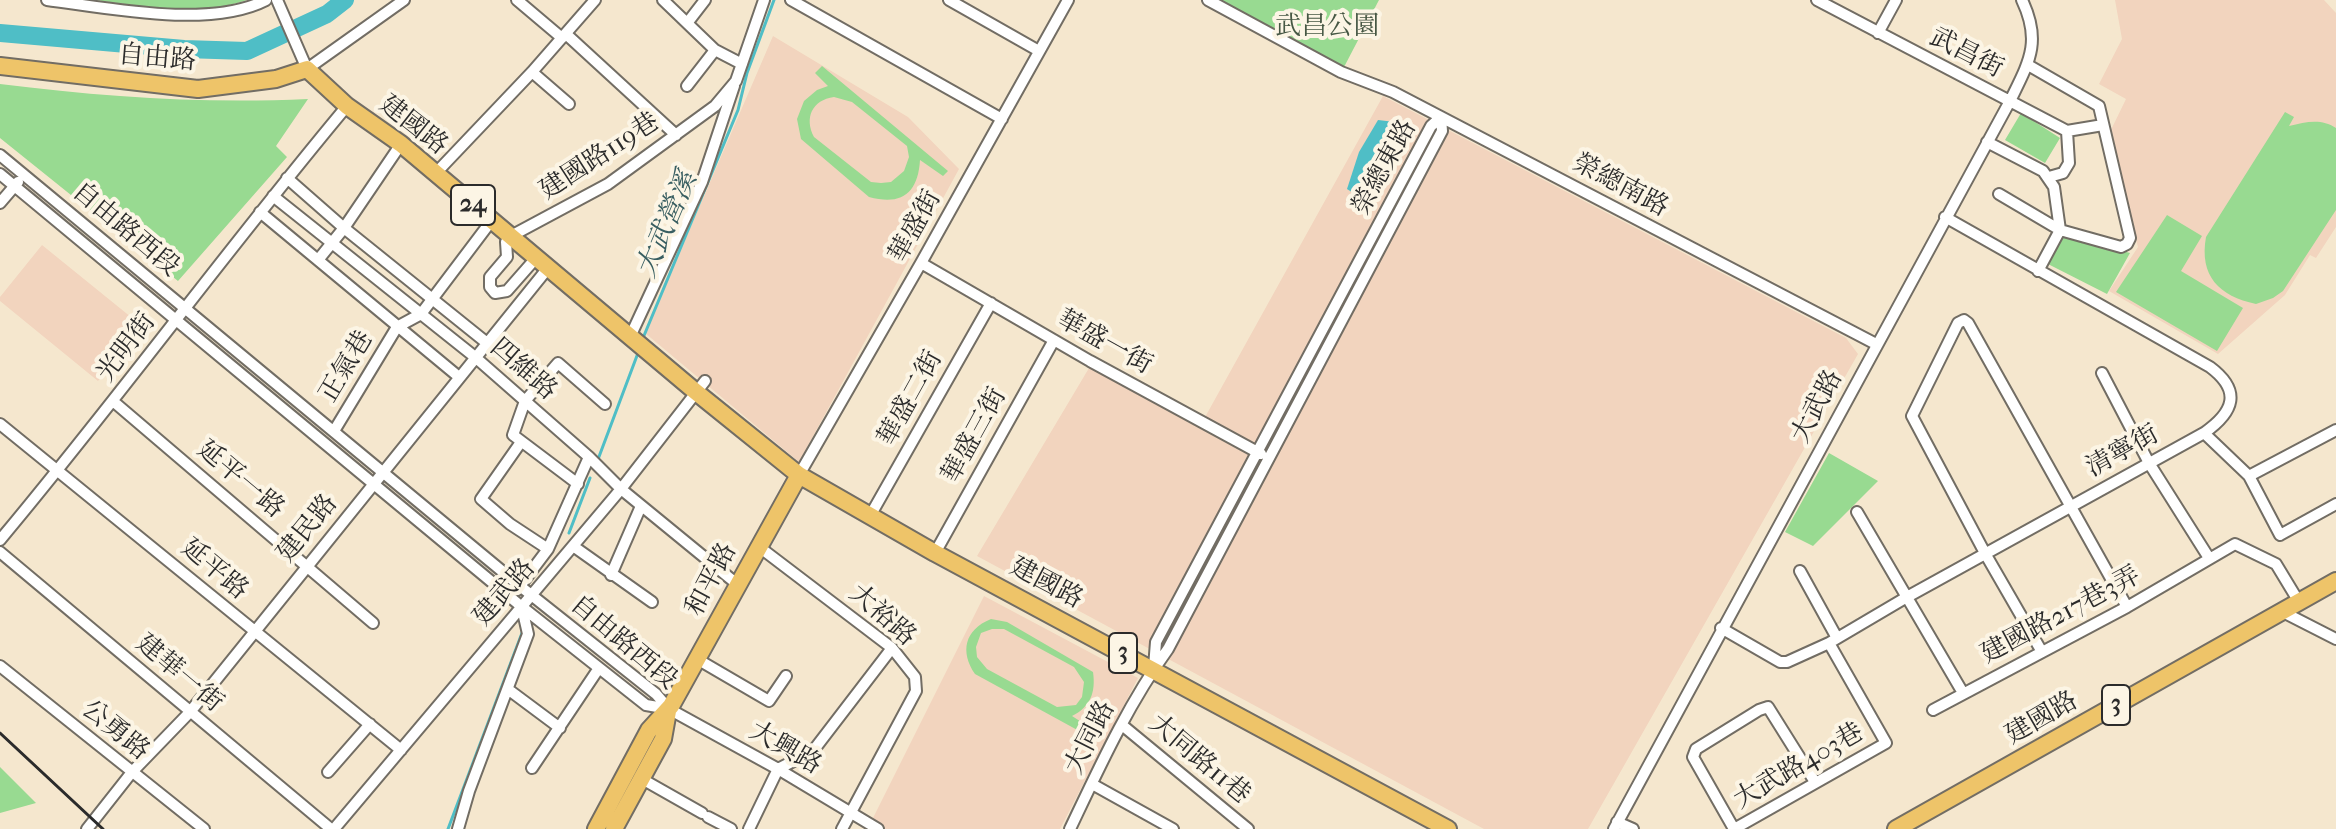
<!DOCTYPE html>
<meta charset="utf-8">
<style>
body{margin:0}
canvas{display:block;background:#f5e7ce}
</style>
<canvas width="2336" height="829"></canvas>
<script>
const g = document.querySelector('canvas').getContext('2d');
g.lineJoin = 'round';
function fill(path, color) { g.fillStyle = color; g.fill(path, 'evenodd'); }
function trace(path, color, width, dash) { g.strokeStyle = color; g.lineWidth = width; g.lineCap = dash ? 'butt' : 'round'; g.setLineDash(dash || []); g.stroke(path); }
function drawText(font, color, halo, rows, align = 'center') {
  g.font = font + ' "IM FELL French Canon","Noto Serif TC",serif'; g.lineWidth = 8; g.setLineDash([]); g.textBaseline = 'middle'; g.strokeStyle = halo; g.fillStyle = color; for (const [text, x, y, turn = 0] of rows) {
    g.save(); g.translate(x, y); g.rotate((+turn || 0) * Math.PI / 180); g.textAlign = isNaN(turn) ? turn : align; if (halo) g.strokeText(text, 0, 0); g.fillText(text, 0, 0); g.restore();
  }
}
fill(new Path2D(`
 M2115,0H2324L2336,13V227L2316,258L2310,255L2285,295L2218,354L2109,291L2138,247L2109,134L2126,99L2099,84L2122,39Z
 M773,36L908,117L959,169L799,462L645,333Z
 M1383,96L1846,338L1858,354L1588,829H1484L977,556L1095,358L1204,419Z
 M42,245L142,326L98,381L0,301V297Z
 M984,596L1138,678L1060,829H879L870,824Z`), '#f2d4be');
fill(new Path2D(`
 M95,0H247C199,17 143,6 95,0Z
 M1215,0H1379L1343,69Z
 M822,66L948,171L943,176L920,160C918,193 902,206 869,197L801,139L797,119L804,101L817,90L828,86L815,73ZM834,97L852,102L907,146L909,157L904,171L891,182L881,183L871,182L814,137C804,118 812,100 834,97Z
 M0,84C103,97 205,104 308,99L276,146L287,157L178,281L0,138Z
 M2285,112L2294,117L2289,126C2306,122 2321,118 2336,128V210L2283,291L2273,298L2256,304C2219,296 2199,276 2206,237Z
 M2021,113L2060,138L2045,163L2005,140Z
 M2167,215L2202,236L2181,271L2243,308L2217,351L2116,292Z
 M2064,234L2130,253L2107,294L2046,263Z
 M1829,453L1878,481L1813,546L1785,532Z
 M991,619L1007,622L1093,672C1096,693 1090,707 1072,716L1086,725L1081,732L975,674C960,652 964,630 991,619ZM992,629H1004L1074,667L1084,682L1082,697L1076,705L1057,707L987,669L977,657L976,647L981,633Z
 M0,767L36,803L0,813Z`), '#98da91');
fill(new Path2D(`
 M1378,120L1395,122L1406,128C1408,157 1387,186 1361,198L1347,189L1359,152Z`), '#4fbec6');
trace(new Path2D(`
 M643,338L738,110L747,73L774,0
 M597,462L638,353
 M569,533L590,478
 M448,829L522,633`), '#4fbec6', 3);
trace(new Path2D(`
 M0,33L184,49L247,51L327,14L345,0`), '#4fbec6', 18);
const street = new Path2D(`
 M47,0C108,8 210,29 266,0
 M277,0L307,69L404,0
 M517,0L562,38
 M663,0L715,50L742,64
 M791,0L1002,119
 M949,0L1039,51
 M1208,0L1341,72L1393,92L1876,344
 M1817,0L2067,131L2103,125
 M688,22L705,0
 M1878,33L1896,0
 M566,34L676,135
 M532,72L569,104
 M687,86L715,50
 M1987,142L2043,171L2054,187L2060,230L2038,271
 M0,155L520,586L656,694L669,709
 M0,174L522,607L646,705L669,709L778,769L878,829
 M435,174L532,72L595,0
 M2049,177L2063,173L2069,163L2067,131
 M287,178L344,228L487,343
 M1999,194L2060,230L2121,247L2127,244L2130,238L2099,106L2028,65
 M273,196L475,357L589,457L621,489L737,584
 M0,203L18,182
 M260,212L459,377
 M536,258L507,291L495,293L490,287V277L507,257L506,242L511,236L608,184L715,106L736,81L764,0
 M318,260L344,228L401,144
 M921,263L1090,361L1261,454
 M630,337L702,182L734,86
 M2102,373L2149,463L2209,558
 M114,402L373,623
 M0,424L401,750
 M334,431L397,327L421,314L492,220
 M2204,433L2249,476L2280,535L2336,504
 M521,442L481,499L510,524L548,549
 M799,475L921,263L1068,0
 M2249,476L2336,430
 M578,484L513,435L525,401L558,363L605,404
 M1857,512L1963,693
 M870,516L991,303
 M0,540C119,398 228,248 347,106
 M573,546L652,602
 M758,546L892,648L915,677L916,691L842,829
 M0,552L331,829
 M935,553L1054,340
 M1800,571L1837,638
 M611,575L641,506
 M517,590L548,549L589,457
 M2281,611L2336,639
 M1721,628L1780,662H1787L1829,643L1907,597L2204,433C2234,412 2242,391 2210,367L1945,217
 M2042,652L1986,555L1912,416L1958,323L1964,320L1968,323L2127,607
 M697,659L769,701L786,676
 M0,666L204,829
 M1154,667L1156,642L1431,126L1441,117
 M509,690L560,728
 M1933,710L2127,607L2235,544L2276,564L2299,602
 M1122,725L1248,829
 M532,768L599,668
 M328,772L370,724
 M642,779L702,813
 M1815,782L1768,707L1759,710L1696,749L1693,757L1734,829L1886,743L1829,643
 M1092,784L1173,829
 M708,817L731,829
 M1617,822L1633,829
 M87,829L132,772L190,712L548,268
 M334,829L621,489L705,381
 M458,829L469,791L528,634L522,608
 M749,829L778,769L813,751L892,648
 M1070,829C1099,768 1128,704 1168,649L1442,131L1441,117
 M1614,829L2010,101C2029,62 2042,42 2022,0`);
const primary = new Path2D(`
 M0,66L198,89L276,79L307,69L347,106L401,144L696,392L799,475L935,553L1448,829
 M596,829L649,730L671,706L799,475
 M614,829L663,739L668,711
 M1896,829L2336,581`);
trace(street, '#726d64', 14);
trace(primary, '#726d64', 20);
trace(street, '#fff', 10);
trace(primary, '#eec469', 16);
trace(new Path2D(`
 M0,733L103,829`), '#2b2b2b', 3);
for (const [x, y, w] of [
 [473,205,44],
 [1123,653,28],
 [2116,705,28]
]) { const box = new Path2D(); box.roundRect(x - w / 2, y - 20, w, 40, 6); g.fillStyle = '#fcf5e5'; g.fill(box); trace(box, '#2b2b2b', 2); }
drawText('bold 24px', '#2b2b2b', null, [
 ["24",473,205],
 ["3",1123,653],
 ["3",2116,705]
]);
drawText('26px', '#465744', '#fcf5e5', [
 ["武昌公園",1327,28]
]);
drawText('26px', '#2b2b2b', '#fcf5e5', [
 ["武昌街",1966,54,27],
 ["自由路",157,59,5],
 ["建國路",413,126,38],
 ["建國路119巷",600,157,-33],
 ["榮總東路",1385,168,-61],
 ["榮總南路",1620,186,28],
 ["華盛街",916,227,-61],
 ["自由路西段",125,230,40],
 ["華盛一街",1104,343,29],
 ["光明街",127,348,-53],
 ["正氣巷",347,367,-59],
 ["四維路",523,370,41],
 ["華盛二街",911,399,-61],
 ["大武路",1818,407,-62],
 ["華盛三街",975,436,-61],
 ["清寧街",2123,452,-29],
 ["延平一路",240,480,40],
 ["建民路",308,529,-51],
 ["延平路",214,570,40],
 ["和平路",712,580,-62],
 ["建國路",1046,584,28],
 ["建武路",505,593,-49],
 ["大裕路",882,616,41],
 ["建國路217巷3弄",2061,616,-28],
 ["自由路西段",623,643,40],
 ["建華一街",179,674,40],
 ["建國路",2042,719,-30],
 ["公勇路",115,731,39],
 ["大同路",1091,738,-63],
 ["大興路",785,749,30],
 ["大同路11巷",1199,760,40],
 ["大武路403巷",1799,767,-30]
]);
drawText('italic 28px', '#385e61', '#fcf5e5', [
 ["大武營溪",668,225,-67]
]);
</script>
